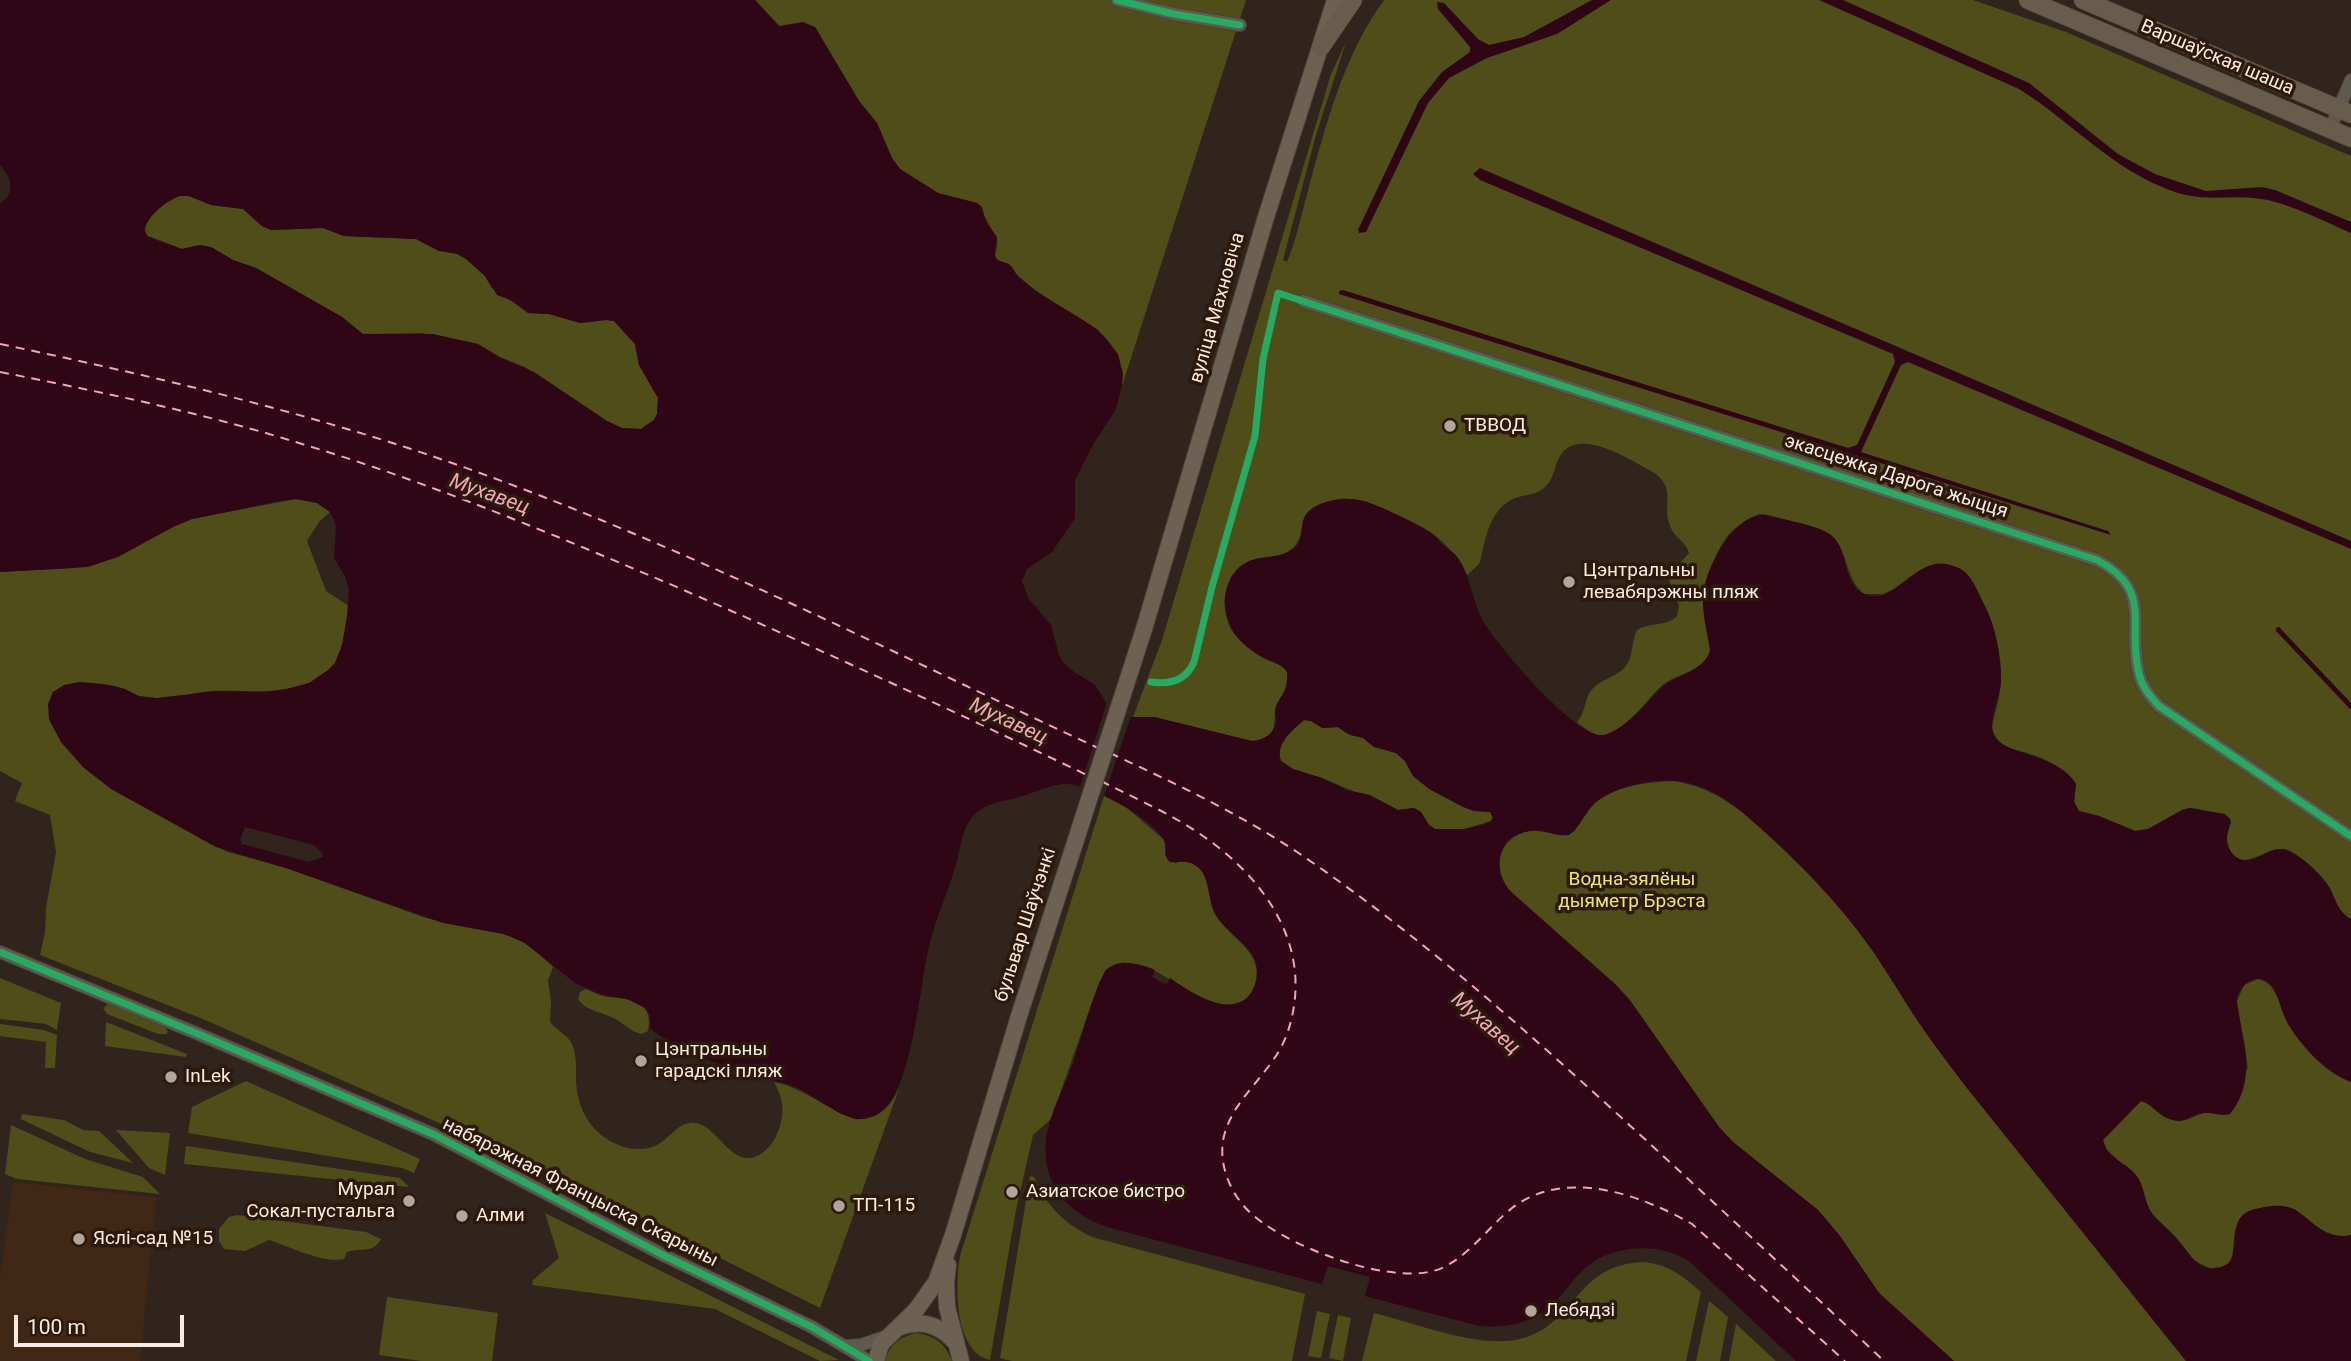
<!DOCTYPE html>
<meta charset="utf-8">
<style>
body{margin:0}
#map{position:relative;width:2351px;height:1361px;overflow:hidden;background:#30241c;font-family:Roboto,sans-serif}
canvas{display:block}
.scale{position:absolute;left:14px;top:1315px;width:170px;height:32px;box-sizing:border-box;border:4px solid #faebe2;border-top:0;padding-left:9px;font-size:21px;line-height:24px;white-space:nowrap;color:#faebe2;-webkit-text-stroke:5px #2d190b;paint-order:stroke}
</style>
<div id="map">
<canvas width="2351" height="1361"></canvas>
<div class="scale">100 m</div>
</div>
<script>
const g = document.querySelector('canvas').getContext('2d');
g.lineJoin = 'round';
function fill(path, color) { g.fillStyle = color; g.fill(path, 'evenodd'); }
function trace(path, color, width, dash) { g.strokeStyle = color; g.lineWidth = width; g.lineCap = dash ? 'butt' : 'round'; g.setLineDash(dash || []); g.stroke(path); }
function drawText(font, color, halo, rows, align = 'center') {
  g.font = font + ' Roboto,sans-serif'; g.lineWidth = 7; g.setLineDash([]); g.textBaseline = 'middle'; g.strokeStyle = halo; g.fillStyle = color; for (const [text, x, y, turn = 0] of rows) {
    g.save(); g.translate(x, y); g.rotate((+turn || 0) * Math.PI / 180); g.textAlign = isNaN(turn) ? turn : align; if (halo) g.strokeText(text, 0, 0); g.fillText(text, 0, 0); g.restore();
  }
}
fill(new Path2D(`
 M13,1182L156,1197L140,1361H0V1276Z`), '#402716');
fill(new Path2D(`
 M755,0H1246L1122,386C1124,328 1075,320 1037,291C1030,287 1021,280 1016,274C1013,269 1014,268 1010,265C1005,262 1000,262 995,258C995,252 998,245 997,240C996,237 979,205 977,203L938,193L900,169L892,158L877,123L859,101L815,27L779,26Z
 M1384,0H1973L2066,32L2351,156V919C2338,912 2336,901 2330,888C2325,879 2296,850 2285,849C2267,846 2242,874 2230,850C2225,841 2227,832 2231,823L2199,809L2190,808L2182,810L2148,829L2135,831L2099,816L2079,811L2074,802L2076,784C2067,772 2052,762 2039,757C2020,749 1998,751 1992,728C1994,716 1998,704 2000,691C2006,654 1988,606 1968,576L1910,577L1892,590L1883,594H1865C1843,580 1850,545 1827,533C1819,528 1769,514 1761,514C1751,515 1732,529 1726,538C1717,550 1704,582 1703,597C1703,613 1714,641 1709,655C1703,671 1678,674 1665,683C1646,698 1630,729 1605,735C1594,737 1585,728 1577,722C1585,713 1584,702 1590,692C1599,679 1616,678 1625,667C1634,656 1631,642 1637,630C1650,622 1666,627 1677,616L1679,606L1669,580L1675,568L1689,553C1686,541 1674,538 1670,526C1662,505 1676,491 1656,474C1634,462 1576,423 1559,458C1553,470 1554,482 1541,490C1533,495 1524,495 1515,498C1489,509 1486,538 1480,562L1476,567L1466,576C1459,559 1448,545 1433,534C1419,523 1369,501 1350,499C1340,497 1323,502 1314,508C1297,518 1307,540 1289,551C1278,558 1265,556 1253,560C1241,563 1228,583 1225,596C1223,604 1226,615 1228,622C1233,638 1251,651 1265,659C1274,663 1282,663 1287,672C1288,686 1284,692 1278,704C1270,720 1283,738 1252,741L1154,717H1133L1162,640L1331,74L1346,42L1316,135L1283,260L1287,262C1296,240 1301,217 1307,194C1325,128 1343,56 1384,0Z
 M185,195L211,205L243,209L262,226L271,230L323,228L344,236L416,239L433,248L457,254L466,259L485,276L491,287L528,313L549,314L580,323L606,320L614,321L635,344L639,365L658,398L657,414L654,420L641,429L622,428L607,421L525,367L500,357L478,344L422,333L363,334L342,317L256,268L233,260L211,247L195,246L182,249L146,235C141,217 169,198 185,195Z
 M296,499L317,503L330,512L319,522L307,541L326,591L349,606C347,621 343,652 335,663C308,701 253,689 214,691C191,692 169,701 146,698C136,696 130,691 121,688C108,683 92,683 79,682L49,719L61,742L83,767L97,778L203,840L228,852L286,868L423,917C452,926 489,926 514,938C529,944 541,956 553,967L548,980L551,1002L550,1022C556,1030 568,1035 572,1044C577,1055 576,1070 576,1081C577,1103 586,1124 604,1137C621,1149 645,1155 663,1141C671,1135 679,1124 690,1123C718,1118 732,1180 766,1150C775,1142 780,1129 782,1117C784,1104 780,1093 774,1082C820,1090 870,1155 900,1086L820,1308L708,1252L698,1256L658,1235L654,1225L602,1198L590,1200L539,1173L535,1164L452,1122L444,1125L203,1019L40,955L45,933L46,908L56,852L50,815L15,801L22,783L0,771V572L77,568L192,519Z
 M1304,720L1311,721L1325,728L1338,727L1346,733L1363,738L1374,747L1396,753L1405,761L1413,776L1443,796L1474,811L1490,812L1493,818L1491,821L1464,829H1435L1429,825L1421,812L1414,808L1398,810L1322,778L1293,769L1281,761C1275,744 1292,731 1304,720Z
 M1675,781C1718,789 1742,811 1774,840C1805,869 1835,900 1861,934C1879,958 1894,985 1911,1010C1928,1037 1948,1063 1967,1088L2186,1361H1954L1879,1293L1840,1236L1818,1210L1733,1142L1719,1127L1629,999L1615,984L1506,887C1493,864 1500,837 1529,831C1542,828 1560,831 1574,832C1579,824 1584,815 1590,808C1609,786 1647,782 1675,781Z
 M1104,796L1127,808L1163,839L1165,845V855L1175,863C1185,860 1193,862 1200,869C1212,880 1208,900 1215,914C1229,939 1265,951 1255,984C1253,991 1249,997 1242,1001C1211,1016 1173,977 1145,966L1100,980L1051,1119L1033,1135L1016,1210L990,1360C954,1352 955,1284 960,1256Z
 M0,978L61,1003L57,1030L46,1024L0,1019Z
 M2258,979C2280,984 2279,1011 2290,1027C2306,1050 2324,1072 2351,1082V1235C2329,1240 2310,1223 2295,1209L2246,1213C2231,1225 2235,1243 2232,1260L2223,1267L2210,1268L2193,1260L2176,1237L2153,1215L2119,1161L2107,1150L2103,1140L2141,1101C2154,1104 2161,1118 2176,1120C2188,1123 2196,1113 2208,1113L2248,1068L2237,1001L2244,985Z
 M586,989C593,992 600,996 608,997C631,999 654,1001 648,1031L642,1034C631,1032 626,1025 617,1020C605,1012 586,1012 578,999L580,992Z
 M108,1004L164,1025L168,1032L166,1034H158L107,1014L103,1008Z
 M106,1022L187,1054L186,1057L105,1046Z
 M0,1024L44,1030L57,1035L55,1068H45L46,1042L0,1036Z
 M246,1081L420,1159L414,1173L402,1168L188,1133L192,1107Z
 M22,1114L64,1120L83,1130L99,1131L133,1163L90,1152L21,1119Z
 M11,1125L85,1159L143,1177L160,1194L17,1179L5,1174Z
 M116,1130L170,1133L165,1175L149,1168Z
 M186,1146L400,1178L409,1187L184,1164Z
 M1030,1176L1034,1177C1046,1206 1065,1224 1092,1237L1305,1294L1292,1361H1012L1000,1358Z
 M545,1213L839,1360L820,1361L715,1309L532,1285L533,1280L559,1258Z
 M237,1215L366,1232L381,1239C373,1254 361,1247 347,1252L344,1259C324,1264 288,1246 269,1240L245,1251L224,1249L219,1241V1229L229,1217Z
 M1643,1262C1668,1264 1683,1276 1701,1292L1686,1361H1362L1374,1313C1415,1323 1479,1349 1520,1339C1577,1325 1574,1265 1643,1262Z
 M387,1297L498,1313L492,1361H421L379,1355Z
 M1709,1301L1728,1317L1720,1361H1696Z
 M1317,1311L1330,1314L1321,1358L1308,1356Z
 M1338,1315L1351,1318L1343,1361L1329,1358Z
 M1736,1324L1776,1361H1729Z
 M916,1333C935,1336 945,1343 952,1361H885C890,1344 900,1337 916,1333Z`), '#4f4e19');
fill(new Path2D(`
 M0,0H755L779,26L803,22L815,27L859,101L877,123L892,158L900,169L938,193L977,203L982,207L986,222L997,237L995,255L997,260L1009,264L1018,276L1036,291L1098,330L1118,354L1123,374L1122,386L1116,409L1094,443L1075,480V518L1052,552L1027,569L1022,581L1028,598L1051,625L1059,655L1063,662L1074,672L1095,685L1107,704L1129,717H1154L1252,741C1263,740 1275,734 1276,721C1276,716 1274,715 1275,710C1279,694 1289,694 1287,672C1282,664 1274,663 1266,659C1246,649 1230,634 1226,612C1222,592 1230,567 1252,560C1263,556 1276,558 1288,552C1307,543 1298,529 1305,516C1314,501 1343,497 1359,500C1376,503 1415,523 1431,533C1436,536 1438,540 1442,544C1448,549 1454,552 1458,558C1470,574 1472,599 1481,617C1493,642 1573,734 1600,735C1618,736 1646,704 1658,691C1672,675 1705,672 1710,650C1707,632 1702,613 1703,596C1705,568 1734,514 1765,515C1782,520 1817,524 1831,535C1849,549 1842,584 1864,594C1895,608 1915,554 1950,565C1957,567 1963,569 1968,575C1976,585 1980,597 1986,608C1996,628 2001,658 2001,680C2001,697 1986,721 1995,737C2005,755 2059,754 2076,784L2074,802L2079,811L2099,816L2135,831L2148,829L2182,810L2190,808L2225,814L2231,820C2230,825 2228,830 2227,836C2226,849 2235,862 2249,860C2265,857 2274,843 2290,852C2303,858 2319,872 2327,884C2336,897 2336,911 2351,919V1082C2325,1072 2294,1040 2284,1015C2280,1006 2278,993 2271,985C2258,971 2238,984 2237,1001C2237,1010 2240,1019 2241,1027C2248,1057 2251,1089 2230,1114C2220,1117 2212,1112 2202,1113C2188,1115 2186,1125 2169,1119C2158,1115 2152,1104 2141,1101L2103,1140C2106,1158 2126,1162 2136,1175C2144,1184 2144,1199 2150,1210C2156,1221 2168,1228 2176,1238C2192,1254 2199,1279 2228,1264C2242,1247 2225,1216 2255,1209C2264,1207 2278,1204 2288,1207C2308,1212 2321,1242 2351,1235V1361H2186L1967,1088C1948,1063 1928,1037 1911,1011C1895,985 1879,959 1861,935C1833,898 1801,865 1767,834C1745,814 1722,792 1692,784C1664,776 1625,783 1600,799C1586,808 1582,826 1569,835C1556,837 1544,829 1530,831C1495,835 1491,872 1513,894L1615,984L1629,999L1719,1127L1733,1142L1818,1210L1840,1236L1879,1293L1954,1361H1796L1689,1261C1658,1241 1609,1245 1583,1270C1568,1284 1559,1302 1542,1313C1522,1325 1502,1328 1479,1326L1365,1296L1370,1277L1328,1266L1322,1284L1114,1229C1070,1217 1038,1183 1047,1134C1051,1110 1065,1086 1073,1063C1083,1032 1091,999 1105,971C1119,957 1139,964 1155,970L1152,977L1162,983L1167,984L1170,978C1190,992 1239,1025 1254,987C1258,978 1258,969 1255,960C1247,942 1226,932 1216,915C1205,898 1213,866 1186,862C1181,861 1176,863 1170,862C1162,855 1169,847 1163,838C1147,816 1090,782 1062,784C1047,786 1031,794 1016,798C1002,801 983,804 973,816C961,830 960,854 954,871C946,896 935,921 929,946C920,984 912,1091 881,1112C875,1117 864,1120 856,1119C834,1114 816,1096 795,1087C784,1082 771,1081 759,1077C719,1065 688,1055 653,1031L650,1027V1015L645,1008L627,999L602,995L575,983L525,943L514,938L503,934L443,923L286,868L216,847L111,789L83,767L61,742L49,719L48,704L53,692L64,685L79,682L108,685L125,689L139,696L157,698L217,691L264,692L286,689L309,683L328,670L335,663L342,645L347,616L349,589L345,576L334,558L336,527L334,520L330,512L317,503L296,499L280,501L192,519L175,526L118,557L88,567L0,572V204C16,192 12,179 0,165ZM179,196H190L211,205L243,209L262,226L271,230L323,228L344,236L416,239L439,251L457,254L466,259L485,276L497,295L513,301L528,313L549,314L580,323L606,320L614,321L635,344L639,365L658,398L657,414L654,420L641,429L622,428L607,421L534,372L499,357L478,344L433,334H363L342,317L256,268L233,260L211,247L200,245L182,249L148,237L144,229C150,214 165,202 179,196ZM1304,720L1311,721L1322,728L1338,727L1350,735L1363,738L1374,747L1396,753L1405,761L1413,776L1429,789L1463,807L1474,811L1490,812L1493,817L1491,821L1482,825L1464,829H1435L1429,825L1421,812L1414,808L1398,810L1370,795L1347,790L1322,778L1293,769L1281,761C1275,744 1292,730 1304,720Z
 M1592,0H1611L1557,34L1487,58L1449,78L1428,103L1366,232L1359,233L1358,230L1419,101L1442,72L1470,52V47L1438,9L1437,2L1444,3L1478,39L1489,45L1524,37Z
 M1819,0H1843L2029,83L2118,154L2155,174L2206,191L2262,187L2275,190L2351,222V233C2321,220 2288,202 2255,198C2227,195 2204,202 2175,192C2110,169 2075,124 2019,89Z
 M1480,168L2351,541V549L1908,362L1901,365L1861,452L2108,531L2111,535L1339,294V291L1343,290L1848,448L1857,445L1895,362L1893,354L1480,180L1473,174Z
 M2279,627L2351,703V710L2276,631V628Z`), '#2f0616');
fill(new Path2D(`
 M1108,699L1113,707L1125,713H1132L1103,799L1079,790Z
 M245,827L314,845L322,853L323,857L309,862L242,844L240,840Z`), '#30241c');
trace(new Path2D(`
 M0,344C139,373 277,405 411,449C649,528 872,643 1098,748
 M0,372C101,392 204,413 302,444C431,483 555,535 679,588C817,648 954,711 1089,776
 M1110,753C1174,783 1238,813 1297,852C1414,931 1520,1025 1624,1120C1711,1200 1798,1280 1884,1361
 M1101,781C1132,797 1165,811 1194,830C1264,875 1317,948 1287,1034C1273,1073 1234,1096 1224,1136C1217,1165 1232,1198 1254,1216C1291,1248 1401,1291 1446,1266C1470,1253 1485,1232 1505,1214C1558,1165 1638,1193 1692,1224L1845,1361`), '#f1a6bc', 2, [9, 7]);
const minor = new Path2D(`
 M1117,0L1174,14L1240,25
 M2330,129L2351,80
 M1303,301L2097,560C2155,591 2126,624 2139,674C2142,687 2150,696 2159,706L2351,836
 M0,952L196,1033L435,1135L663,1255L812,1327L869,1361
 M847,1346L861,1345L887,1336`);
const major = new Path2D(`
 M948,1265L946,1283L947,1307L961,1361
 M900,1327C922,1319 940,1325 955,1342
 M876,1361L881,1344L916,1310L936,1282L953,1235L1019,1016L1144,629L1266,217L1335,0`);
const highway = new Path2D(`
 M2028,0L2351,138
 M2083,0L2351,114
 M1321,47L1353,0`);
trace(minor, '#4b4139', 14);
trace(major, '#4b4139', 18);
trace(highway, '#4b4139', 19);
trace(minor, '#60594d', 12);
trace(major, '#6c6152', 16);
trace(highway, '#685d4d', 18);
trace(new Path2D(`
 M1117,0L1174,14L1240,25
 M1151,682C1170,685 1186,680 1194,662L1212,587L1255,436L1263,359L1278,293L2097,560C2155,591 2126,624 2139,674C2142,687 2150,696 2159,706L2351,836
 M0,952L196,1033L435,1135L663,1255L812,1327L869,1361`), '#26ab63', 7);
for (const [x, y, r, color] of [
 [1450,426,7,"#b3a59d"],
 [1569,582,7,"#b3a59d"],
 [641,1061,7,"#b3a59d"],
 [171,1077,7,"#b3a59d"],
 [1012,1192,7,"#b3a59d"],
 [409,1201,7,"#b3a59d"],
 [839,1206,7,"#b3a59d"],
 [462,1216,7,"#b3a59d"],
 [79,1239,7,"#b3a59d"],
 [1531,1311,7,"#b3a59d"]
]) { const dot = new Path2D(); dot.arc(x, y, r, 0, 2 * Math.PI); g.fillStyle = color; g.fill(dot); trace(dot, '#2d190b', 2.5); }
drawText('19px', '#faebe2', '#2d190b', [
 ["Варшаўская шаша",2217,58,23],
 ["вуліца Махновіча",1218,308,-74],
 ["экасцежка Дарога жыцця",1896,477,18],
 ["бульвар Шаўчэнкі",1026,925,-72],
 ["набярэжная Францыска Скарыны",580,1193,27]
]);
drawText('19px', '#faebe2', '#2d190b', [
 ["ТВВОД",1464,426],
 ["Цэнтральны",1583,571],
 ["левабярэжны пляж",1583,593],
 ["Цэнтральны",655,1050],
 ["гарадскі пляж",655,1072],
 ["InLek",185,1077],
 ["Мурал",395,1190,"right"],
 ["Сокал-пустальга",395,1212,"right"],
 ["Азиатское бистро",1026,1192],
 ["ТП-115",853,1206],
 ["Алми",476,1216],
 ["Яслі-сад №15",93,1239],
 ["Лебядзі",1545,1311]
], 'left');
drawText('19px', '#e8ea65', '#2d190b', [
 ["Водна-зялёны",1632,880],
 ["дыяметр Брэста",1632,902]
]);
drawText('italic 21px', '#f1a6bc', '#2d190b', [
 ["Мухавец",489,495,20],
 ["Мухавец",1008,722,25],
 ["Мухавец",1485,1024,41]
]);
</script>
